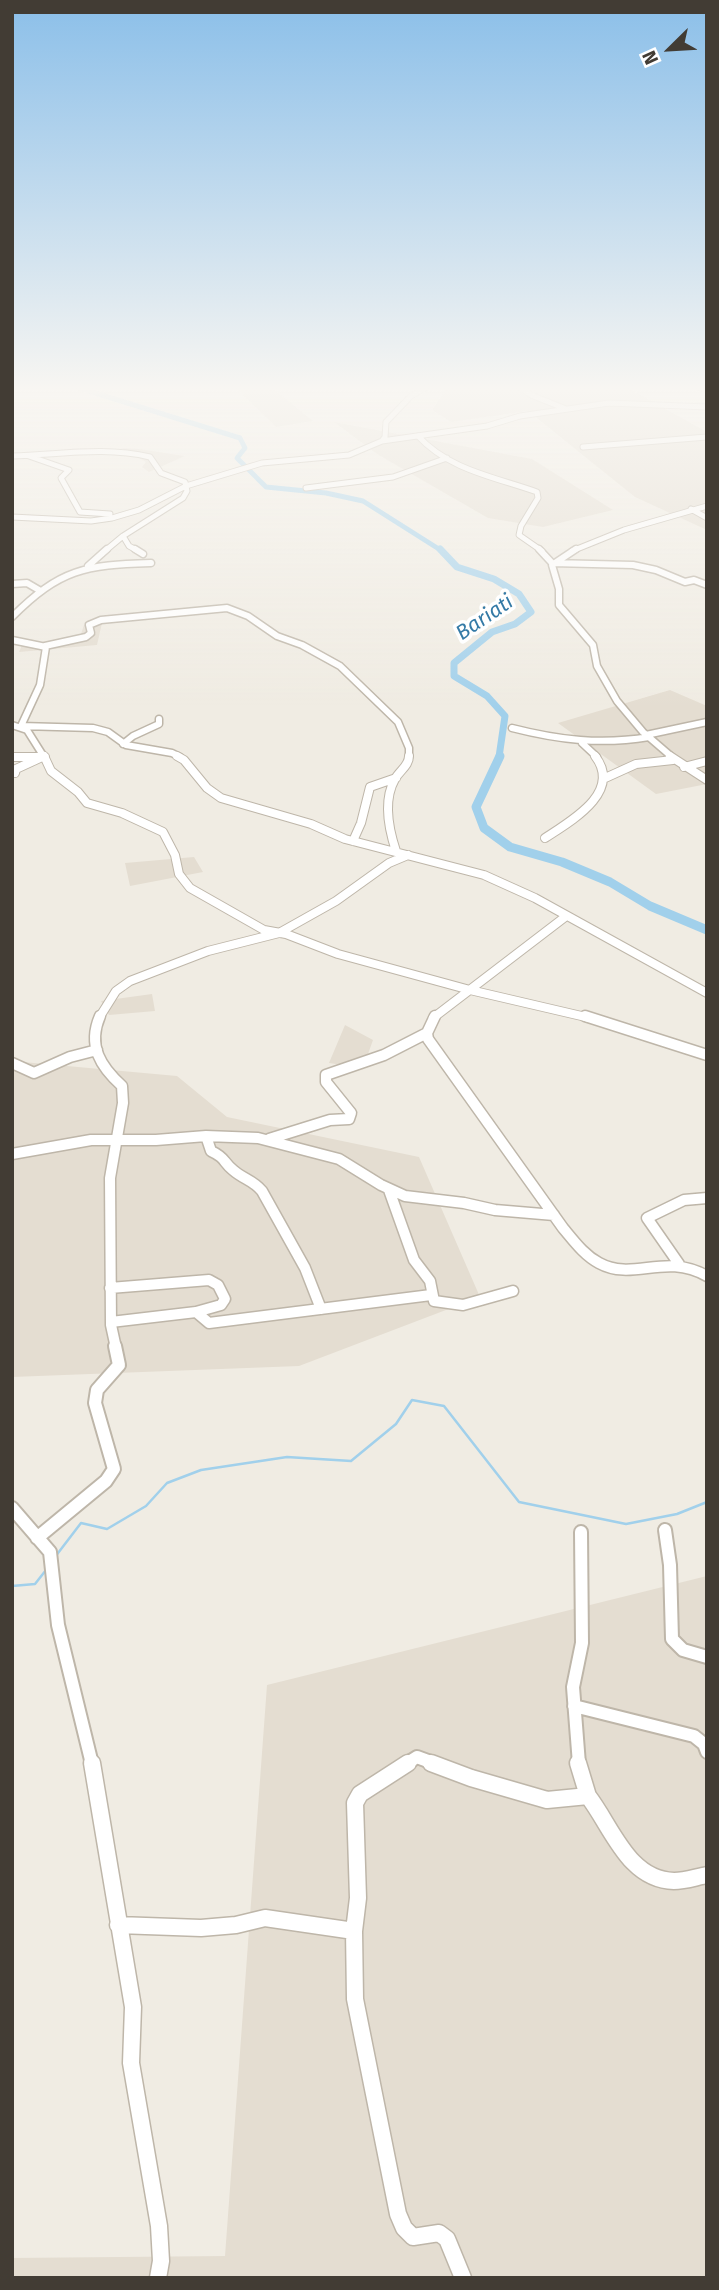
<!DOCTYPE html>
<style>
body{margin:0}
#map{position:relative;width:719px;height:2290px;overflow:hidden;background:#f0ece3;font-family:"Fira Sans",sans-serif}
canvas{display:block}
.frame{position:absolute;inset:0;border:14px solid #423c34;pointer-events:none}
.north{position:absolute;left:635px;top:14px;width:70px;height:70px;-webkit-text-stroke:5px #fff;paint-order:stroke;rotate:246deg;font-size:19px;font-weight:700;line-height:28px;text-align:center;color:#423c34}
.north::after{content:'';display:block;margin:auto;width:24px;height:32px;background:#423c34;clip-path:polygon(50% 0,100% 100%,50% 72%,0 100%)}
</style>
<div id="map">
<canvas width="719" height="2290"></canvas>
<div class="frame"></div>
<div class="north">N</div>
</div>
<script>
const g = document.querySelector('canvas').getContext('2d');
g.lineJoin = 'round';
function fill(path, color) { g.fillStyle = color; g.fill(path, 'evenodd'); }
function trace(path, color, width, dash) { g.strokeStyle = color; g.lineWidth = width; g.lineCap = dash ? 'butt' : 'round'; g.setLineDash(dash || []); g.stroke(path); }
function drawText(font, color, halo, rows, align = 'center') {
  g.font = font + ' "Fira Sans",sans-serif'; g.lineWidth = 7; g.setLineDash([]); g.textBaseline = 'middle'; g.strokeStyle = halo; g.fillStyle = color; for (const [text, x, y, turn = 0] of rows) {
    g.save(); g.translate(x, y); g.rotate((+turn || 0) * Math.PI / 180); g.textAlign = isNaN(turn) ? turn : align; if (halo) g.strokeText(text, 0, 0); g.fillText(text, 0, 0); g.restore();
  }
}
fill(new Path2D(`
 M235,387H271L313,421L276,427Z
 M448,387H626L707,432V530L635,497L528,411L451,422L432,410Z
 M334,422L532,459L613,510L543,527L488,518L377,454Z
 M121,448L139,449L185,456L149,472L142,467L146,462Z
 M102,623L97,645L19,652L22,645L80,637L84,625Z
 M670,690L707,706V784L656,794L558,723Z
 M194,857L203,872L130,886L125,863Z
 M152,994L155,1011L109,1015L101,1001Z
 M345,1025L373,1040L363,1068L329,1063Z
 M12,1061L177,1076L227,1117L419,1157L480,1297L299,1366L12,1377Z
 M707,1576V2278H12V2258L225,2256L267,1685Z`), '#e4ddd1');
trace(new Path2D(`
 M55,1557L81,1523L107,1529L146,1506L167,1483L201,1470L287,1457L351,1461L396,1424L412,1400L444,1406L519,1502L626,1524L677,1514L707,1502
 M12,1586L35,1584L46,1570`), '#a1d0eb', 2.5);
trace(new Path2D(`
 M76,387L240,438L245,448L237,458L266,487L326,493L363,501L442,551`), '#a1d0eb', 5);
trace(new Path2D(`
 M440,549L457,567L494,579L519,594L531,612L515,624L492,632L454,663V676L487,696L505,716L499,757`), '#a1d0eb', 7);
trace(new Path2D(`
 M500,756L476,807L484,828L510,847L562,862L610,882L650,906L707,930`), '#a1d0eb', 9);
const minorFar5 = new Path2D(`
 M520,387L531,395L566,409
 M697,387L707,390
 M418,436C449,470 495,477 537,492L538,498L521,526L519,535L542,551
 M382,441L385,437L386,422L411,396L427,387
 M583,447L707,437
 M12,456C59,455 104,446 150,457L161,473L185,482L187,491L183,498L123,536L105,551
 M29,456L69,470L61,478L80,512L110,514
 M306,488L393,477L447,458
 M691,509L707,518
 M12,517L91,521L112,518L139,510L186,486L262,463L349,455L382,441L487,426L520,416L609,403L707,407
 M123,536L129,546L138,551
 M572,551L624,530L707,506`);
const minorFar4 = new Path2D(`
 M135,549L143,554
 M539,549L552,563L633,565L656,570L685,582L694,580L707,585
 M576,549L552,565L559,589V605L593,645L597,666L617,701L643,732L672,757
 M88,566L107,549
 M12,584L27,583L39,590
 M12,617C60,569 85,565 151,563
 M12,640L46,647L40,685L21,726
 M45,646L86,637L91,633L89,625L101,620L227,608L248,616L277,636L302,645L340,666L398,722L409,748V757
 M12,725L27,730L44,757
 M21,726L93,728L108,732L126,745L172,753L180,757
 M512,728C559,740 601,745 649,737
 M646,735L707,722
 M582,743L597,757
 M123,744L133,736L159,724V719
 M12,757H45`);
const minorFar3 = new Path2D(`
 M44,756L51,771L78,792L87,803L122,813L163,832L175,855L179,874L190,888L264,930L286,934L338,954L470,990L590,1018
 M177,756L184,760L207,788L221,798L311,824L345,839L484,875L535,898L707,993
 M670,756L707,780
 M12,757H45
 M684,767L707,761
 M15,773L16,769L42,757
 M603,779L636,764L673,760
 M545,838C571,821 623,792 595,756
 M353,841L361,823L370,787L396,778
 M396,851C389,830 383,800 395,779C400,770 409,766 409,756
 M99,1018L116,991L130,981L208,951L279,933L336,901L389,863L408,855
 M433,1018L565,917`);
const minorFar2 = new Path2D(`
 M100,1016C87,1046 101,1067 122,1086L123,1103L110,1178L111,1325L116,1348
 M435,1016L427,1033L428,1039L563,1228C574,1241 584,1255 599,1263C634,1282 664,1252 707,1276
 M585,1016L707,1055
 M12,1063L34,1073L70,1057L97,1050
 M206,1136L211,1151C226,1158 223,1162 233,1170C243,1179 253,1180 262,1191L305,1268L321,1309
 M269,1139L330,1120L349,1119L351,1113L326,1082V1075L384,1055L427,1033
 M12,1154L91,1140H156L206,1136L258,1138L339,1159L381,1185L405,1196L464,1203L495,1210L554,1215
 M389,1190L414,1260L430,1281L434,1301L463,1305L513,1291
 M679,1264L647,1218L684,1200L707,1198
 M110,1288L209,1280L218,1285L225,1299L221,1305L196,1312L111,1322
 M196,1312L209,1323L431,1295`);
const minorFar1 = new Path2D(`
 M12,1508L50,1552L58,1625L92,1764
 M665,1530L670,1565L672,1639L683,1650L707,1657
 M37,1538L106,1481L114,1469L95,1403L97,1390L119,1365L115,1346
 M574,1706L694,1736L704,1744L707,1752
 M406,1764L417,1757L436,1764
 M579,1764L573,1687L582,1643L581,1532`);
const minor = new Path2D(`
 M92,1763L133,2007L131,2063L159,2226L161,2261L158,2278
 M408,1763L360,1794L355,1803L358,1898L354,1931L355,1999L398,2214L404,2228L413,2237L439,2233L447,2239L463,2278
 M431,1763L471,1778L547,1800L588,1796C612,1827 628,1880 674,1881C685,1881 696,1877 707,1875
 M578,1763L588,1796
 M118,1925L201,1928L236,1925L265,1918L354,1931`);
trace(minorFar5, '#beb6a9', 7);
trace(minorFar4, '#beb6a9', 9);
trace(minorFar3, '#beb6a9', 10);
trace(minorFar2, '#beb6a9', 13);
trace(minorFar1, '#beb6a9', 16);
trace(minor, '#beb6a9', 19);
trace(minorFar5, '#fff', 5);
trace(minorFar4, '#fff', 6);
trace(minorFar3, '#fff', 8);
trace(minorFar2, '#fff', 10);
trace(minorFar1, '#fff', 12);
trace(minor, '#fff', 16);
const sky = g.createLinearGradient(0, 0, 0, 708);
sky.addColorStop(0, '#8bbfe9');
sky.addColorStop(0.55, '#f8f6f2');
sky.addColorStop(1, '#f8f6f200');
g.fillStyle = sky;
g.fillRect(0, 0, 719, 708);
drawText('italic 21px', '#347aa6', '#fff', [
 ["Bariati",485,618,-34]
]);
</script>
